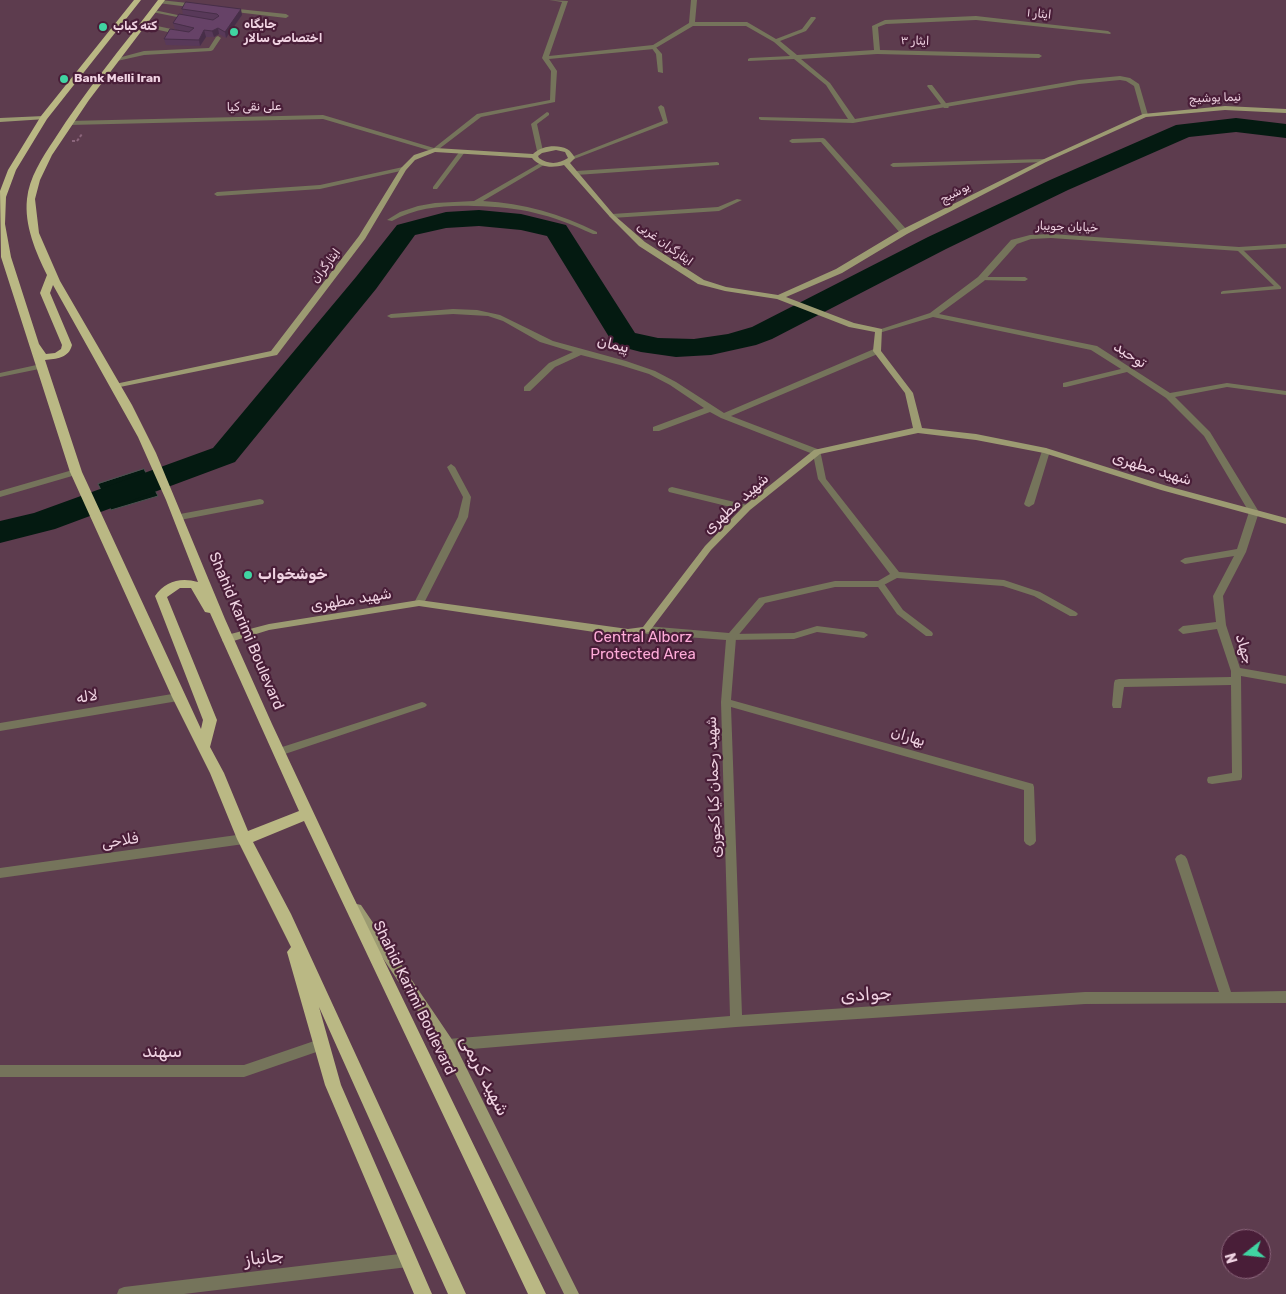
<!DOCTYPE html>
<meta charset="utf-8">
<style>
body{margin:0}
#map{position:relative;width:1286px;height:1294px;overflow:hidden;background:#491e38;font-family:Rubik,sans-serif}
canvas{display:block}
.north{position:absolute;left:1221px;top:1229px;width:50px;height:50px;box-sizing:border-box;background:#491e38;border:1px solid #8c667c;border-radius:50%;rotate:254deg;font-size:14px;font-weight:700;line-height:20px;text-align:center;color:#f0d3e2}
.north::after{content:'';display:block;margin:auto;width:18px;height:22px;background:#40d4a2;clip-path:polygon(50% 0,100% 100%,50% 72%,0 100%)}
</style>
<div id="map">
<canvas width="1286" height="1294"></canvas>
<div class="north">N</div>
</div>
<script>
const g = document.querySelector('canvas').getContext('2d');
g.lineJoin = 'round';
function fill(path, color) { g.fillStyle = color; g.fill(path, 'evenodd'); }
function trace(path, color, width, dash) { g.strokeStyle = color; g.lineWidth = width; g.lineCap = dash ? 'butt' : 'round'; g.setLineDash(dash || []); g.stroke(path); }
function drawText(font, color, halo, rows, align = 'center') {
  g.font = font + ' Rubik,Vazirmatn,sans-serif'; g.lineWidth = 4.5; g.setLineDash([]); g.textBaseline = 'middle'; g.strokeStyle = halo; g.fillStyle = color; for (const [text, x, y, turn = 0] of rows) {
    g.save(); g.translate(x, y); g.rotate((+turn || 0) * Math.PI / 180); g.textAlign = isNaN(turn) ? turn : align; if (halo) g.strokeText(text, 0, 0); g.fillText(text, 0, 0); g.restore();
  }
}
fill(new Path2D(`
 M0,0H1286V1294H0ZM1231,1239H1261V1269H1231Z`), '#5d3c4e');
const water = new Path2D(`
 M144,469L158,496L111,510L98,484Z`);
fill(water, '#041a11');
trace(water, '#4b5250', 1);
fill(new Path2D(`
 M1236,118L1286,124V138L1236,132L1189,137L1068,190L946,249L772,339L756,345L711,355L676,357L641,352L614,345L547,236L521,230L479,226L446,228L415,235L376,289L235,462L55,529L0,543V521L34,513L213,448L356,277L397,225L446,212L479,210L521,214L566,225L635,333L658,338L694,339L728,334L752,327L928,237L1050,180L1176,125Z`), '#041a11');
trace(new Path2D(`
 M72,141H77L82,134`), '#8b657b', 2, [3, 2]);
fill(new Path2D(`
 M154,10L187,17L189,18L187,19L152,12V10Z
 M143,23L181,31L184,33L181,35L141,26V24Z
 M218,36L221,38L213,50L211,51L144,55L117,61L114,59L144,51L209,48L216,37Z
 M654,45L662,54L663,73L658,72L656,54L651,47Z
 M928,85H932L949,107L948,108H944L927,86Z
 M661,105L664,107L668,123L574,159L569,158L663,121L658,107Z
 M547,112L549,113V115L537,124L543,151L540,153L537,151L531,124Z
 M1044,159L1047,161L1046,162L893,167L890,165L893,163Z
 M542,162L545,164L544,165L483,201C524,203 560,214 597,232V234H593C549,214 522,207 474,206C445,205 418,207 392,221L387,220L400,212L418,206L435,203L474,201Z
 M717,162L719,163V165L576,175L573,173L576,171Z
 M403,167L405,168V170L320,189L217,196L214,194L217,192L320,185Z
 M737,199L742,200L719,211L612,218L609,216L612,214L718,207Z
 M1239,247L1241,248L1281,287V289L1221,294V292L1223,291L1274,286L1237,250L1236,249Z
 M981,277H1025L1028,279L1025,281L979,280V278Z
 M672,487L747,505L751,508L747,511L669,492L668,490L669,488Z
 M260,499L263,500L264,502L263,504L180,520L176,517L180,514Z
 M880,581L883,582L903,610L932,632L933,634L932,636H926L897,614L876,584Z
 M817,626L864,632L868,635L864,638L817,632L794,639L731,640L727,637L731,634L794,633Z
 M422,702L425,703L427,705L425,707L279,756L276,755L274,752L276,749Z`), '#75745b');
fill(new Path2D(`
 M160,0L197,4L200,6L197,8L158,3L157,2Z
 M549,0L568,1L549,56L653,45L689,23L691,0H697L695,22H747L776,39L802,29L811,17H815L816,18L806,31L780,41L797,55L874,50L872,26L885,20L976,16L1108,31L1111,33L1110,34L976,20L886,24L878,27L880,50L1039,54L1042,56L1039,58L877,54L801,59L830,83L855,119L1079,80L1120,76L1130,78L1139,84L1148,115L1145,117L1142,115L1134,86L1126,81L1120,80L1079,84L853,123L761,120L759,119V117L848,119L826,85L794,59L748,61V59L750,58L790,56L774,42L746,26H693L654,49L549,59L557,71L555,102L481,117L435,152L323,119L69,125L66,123L69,121L323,115L434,148L477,114L550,100L551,71L542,58L562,2Z
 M229,8L286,14L289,16L286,18L227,11L226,10Z
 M823,138L825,139L907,230V234H901L821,142L792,143L789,141L792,139Z
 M460,151L465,152L437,189H433V187Z
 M1051,234L1239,247L1286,244V248L1239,251L1051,238L1031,239L1017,244L984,281L939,314L1097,346L1170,393L1227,383L1286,391V395L1227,387L1175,397L1210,432L1259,512L1246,552L1223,596L1226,625L1240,668L1286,676V684L1241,676L1242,777L1241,780L1212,784L1208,783L1207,780L1208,777L1232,773L1231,685L1124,687L1121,708H1113L1112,705L1114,683L1115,680L1119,679L1231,677V671L1217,629L1183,634L1178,630L1183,626L1216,622L1213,596L1234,556L1185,564L1180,561L1185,558L1237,549L1249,512L1204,436L1166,398L1127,372L1066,387H1063V383L1121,369L1091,350L933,317L879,333L875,331L930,313L978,277L1011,240L1030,235Z
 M453,309L477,310L500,315L553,341L626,361L655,371L676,382L724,413L874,349H880V353L731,416L820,450L826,479L899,572L1004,580L1040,592L1076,612L1078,614L1076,616H1070L1034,596L1003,586L897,578L880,587H835L765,603L736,638L731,700L1033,784L1034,787L1036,841L1034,844L1030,846L1026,844L1024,841V790L731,707L742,1015L1085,992H1219L1175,859L1177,856L1181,854L1185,856L1187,859L1231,992L1286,991V1003L1085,1004L736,1027L448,1051L443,1049L442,1045L443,1041L448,1039L730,1016L721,702L726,640L646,634L641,630L646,626L729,633L759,598L835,581H878L890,574L818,479L813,454L721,418L710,412L659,431H653V427L704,408L670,385L649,374L620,365L581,355L555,367L530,391H524V387L549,363L573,352L540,342L503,321L488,316L453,314L391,318L387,316L391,314Z
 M41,364L45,366L44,368L0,377V373Z
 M1046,448L1050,451L1034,504L1029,507L1026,506L1024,504L1042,451Z
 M451,464L455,467L471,497L468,517L424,603L419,606L414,603L458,517L463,497L447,467Z
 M76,469L79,470L80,472L79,474L0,497V491Z
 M178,693L182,694L183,697L182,700L178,701L0,731V723Z
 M244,834L248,836L250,839L248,842L244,844L0,878V868Z
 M320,1039L325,1041L326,1045L325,1049L244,1077H0V1065H244Z
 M408,1253L413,1255L415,1260L413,1265L408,1267L184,1294H117L119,1289L124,1287Z`), '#75745b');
fill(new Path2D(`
 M1225,106L1286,109V113L1225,110L1146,117L1046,162L907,234L842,273L786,297L854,323L882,329L881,351L913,393L922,428L976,434L1046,448L1167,486L1286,518V524L1161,490L1044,453L976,440L918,433L820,454L750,510L711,550L649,632L628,637L419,606L269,630L227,643L223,642L222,639L223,636L269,624L419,600L628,629L643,627L705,546L744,506L814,450L913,428L905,393L873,351L875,332L849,327L777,299L725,291L698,284L639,246L610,217L564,165C553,168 540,168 532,158L435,152L415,160L406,170L365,239L277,355L115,388L111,386L115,384L271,351L359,236L401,168L414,155L435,148L533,154C541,146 557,144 567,149C571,151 573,155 575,158L570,163L614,215L645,242L704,280L726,287L778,295L836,269L901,230L1042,160L1143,114ZM556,150L565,152L568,158C559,164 549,165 539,158L538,156L542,153Z
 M44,116L46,117V119L0,122V118Z
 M357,904L361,905L453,1041L579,1294H564L443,1049L353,913L351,909L353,905Z`), '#9c9b72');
fill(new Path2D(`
 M134,0H141L47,119L16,170L6,197L5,224L11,257L39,344L46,354L55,353L61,349L62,345L40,293L47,275C36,253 24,225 27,199C29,178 42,158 54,140C85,91 123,46 158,0H165L89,100L52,155L40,180L35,199L39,233L60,281L132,405L156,453L225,619L272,724L349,888L546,1294H528L304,821L253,842L291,914L466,1294H448L319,1007L341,1085L432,1294H414L325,1085L287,952L291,947L237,839L210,773L172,697L70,472L1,257L0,191L8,170L41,116ZM53,285L138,437L166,500L198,582C181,577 165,581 155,596L203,720L201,729L82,472L45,360C56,359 69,358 72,345L50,293ZM180,588H191L205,612L210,613L299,811L248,831L224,773L210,747L217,720L167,597Z`), '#bab884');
fill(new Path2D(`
 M182,9L242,15L226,38L219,34L214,37H206L200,46L166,45L164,39L179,30L175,29L173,23L183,15Z`), '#583959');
fill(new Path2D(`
 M241,9L242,15L226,38L225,32Z
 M218,28L219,34L214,37L212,31Z
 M204,30L206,37L200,46L199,40Z`), '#472e48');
const building = new Path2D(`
 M186,2L241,9L225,32L218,28L212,31L204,30L199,40L164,39L170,29L189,32L194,28L173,23L179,14L213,20L219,16L217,14L182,9Z`);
fill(building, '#664267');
trace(building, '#472e48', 1);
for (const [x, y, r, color] of [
 [103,27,5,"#40d4a2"],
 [234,32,5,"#40d4a2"],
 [64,79,5,"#40d4a2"],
 [248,575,5,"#40d4a2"]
]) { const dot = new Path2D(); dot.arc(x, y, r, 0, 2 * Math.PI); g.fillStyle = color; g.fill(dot); trace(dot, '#491e38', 2); }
drawText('12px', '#f0d3e2', '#491e38', [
 ["ایثار ۱",1039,14,6],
 ["ایثار ۳",915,41,2],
 ["نیما یوشیج",1215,98,-2],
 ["علی نقی کیا",254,107,-1],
 ["یوشیج",955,193,-27],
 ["خیابان جویبار",1067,227,2],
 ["ایثارگران غربی",665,244,36],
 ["ایثارگران",326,266,-53]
]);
drawText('bold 12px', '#f0d3e2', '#491e38', [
 ["جایگاه",244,25],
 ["اختصاصی سالار",244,39],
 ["کته کباب",113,27],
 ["Bank Melli Iran",74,79]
], 'left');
drawText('15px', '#f0d3e2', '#491e38', [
 ["پیمان",613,345,13],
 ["توحید",1130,355,33],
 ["شهید مطهری",1152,469,17],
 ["شهید مطهری",736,504,-42],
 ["شهید مطهری",351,600,-9],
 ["Shahid Karimi Boulevard",246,631,67],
 ["جهاد",1244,649,73],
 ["لاله",87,697,-9],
 ["بهاران",908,737,16],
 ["شهید رحمان کیا کجوری",714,787,-92],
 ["فلاحی",120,841,-8],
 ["Shahid Karimi Boulevard",414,998,64]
]);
drawText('bold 15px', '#f0d3e2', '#491e38', [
 ["خوشخواب",258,575]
], 'left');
drawText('15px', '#feabd8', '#491e38', [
 ["Central Alborz",643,638],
 ["Protected Area",643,655]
]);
drawText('18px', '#f0d3e2', '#491e38', [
 ["جوادی",866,995,-4],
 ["سهند",162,1052],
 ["شهید کریمی",484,1076,63],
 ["جانباز",264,1258,-7]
]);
</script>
